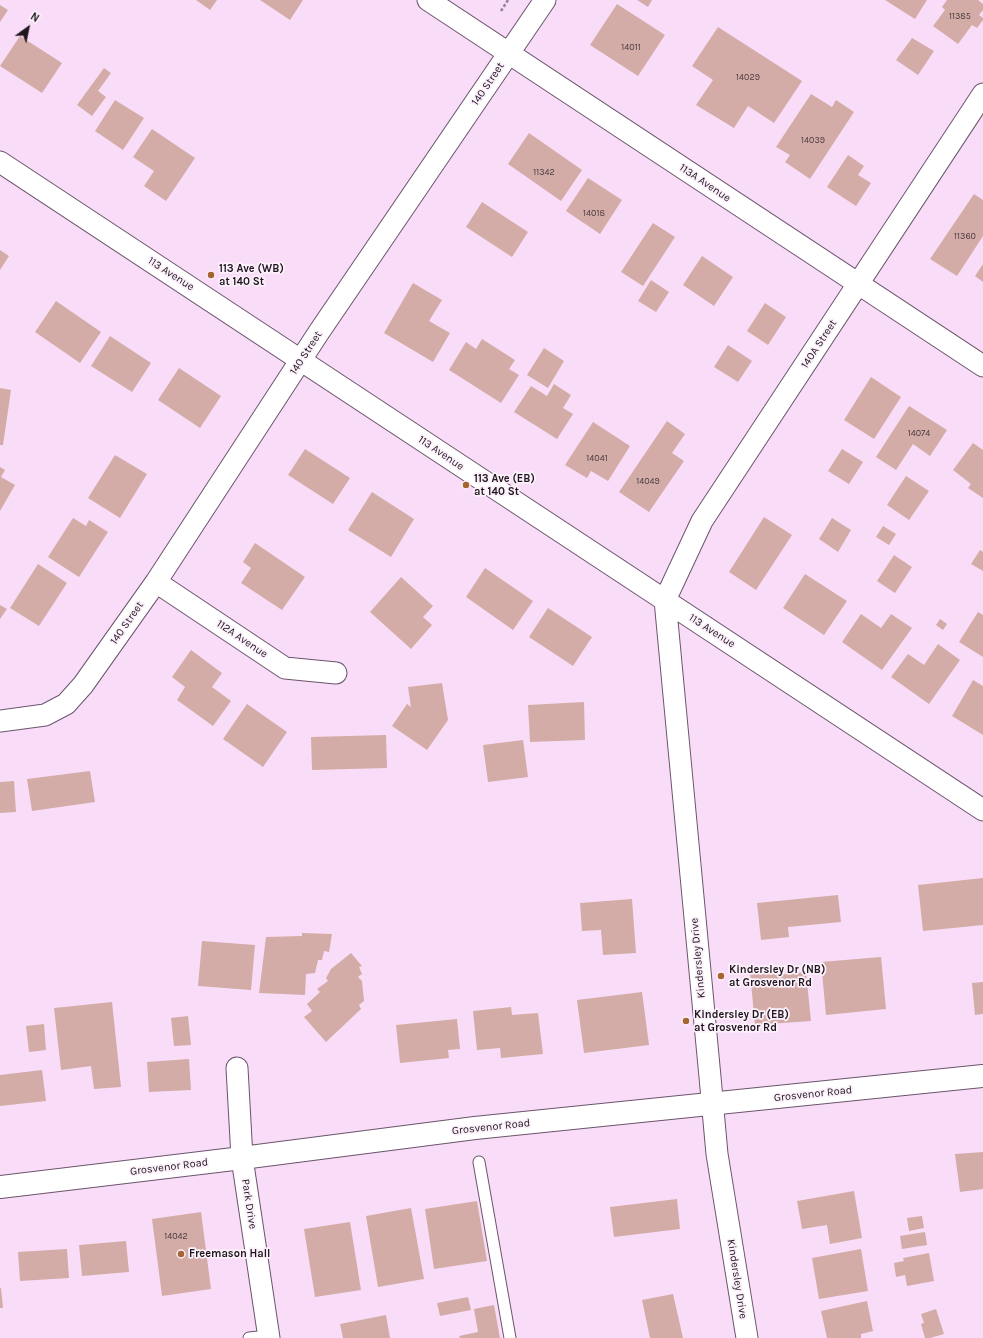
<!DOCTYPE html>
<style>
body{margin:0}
#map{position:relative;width:983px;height:1338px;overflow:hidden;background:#f9ddf8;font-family:Karla,sans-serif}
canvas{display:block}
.north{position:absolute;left:8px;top:8px;width:40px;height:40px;-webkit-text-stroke:3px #fcf1fb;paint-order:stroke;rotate:33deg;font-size:11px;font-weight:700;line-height:16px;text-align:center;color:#1f161f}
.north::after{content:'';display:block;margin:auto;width:14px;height:18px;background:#1f161f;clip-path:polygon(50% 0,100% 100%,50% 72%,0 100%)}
</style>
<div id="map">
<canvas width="983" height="1338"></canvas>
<div class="north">N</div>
</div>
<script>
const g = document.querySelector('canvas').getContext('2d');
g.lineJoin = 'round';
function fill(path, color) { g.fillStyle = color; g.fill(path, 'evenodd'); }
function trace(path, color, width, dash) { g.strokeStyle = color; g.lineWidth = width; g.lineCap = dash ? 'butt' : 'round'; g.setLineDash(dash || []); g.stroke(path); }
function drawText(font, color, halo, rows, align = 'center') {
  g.font = font + ' Karla,sans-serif'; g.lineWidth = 3.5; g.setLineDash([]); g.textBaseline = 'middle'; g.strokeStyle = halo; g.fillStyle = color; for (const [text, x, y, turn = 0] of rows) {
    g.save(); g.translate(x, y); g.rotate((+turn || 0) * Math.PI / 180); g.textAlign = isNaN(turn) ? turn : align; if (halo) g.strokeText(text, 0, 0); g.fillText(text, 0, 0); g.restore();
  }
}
fill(new Path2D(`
 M196,0H217L210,10Z
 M260,0H303L290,20Z
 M637,0H652L648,7Z
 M885,0H927L915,19Z
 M947,0H978L983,4V10L979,15L983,18V20L977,28L972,25L958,44L933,26L945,10L942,7Z
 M617,4L665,35L638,76L590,45Z
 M0,5L8,10L0,22Z
 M718,27L802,81L774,123L748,106L734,128L696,105L713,80L692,66Z
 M20,36L62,63L42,93L0,66Z
 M912,38L934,51L918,75L896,60Z
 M104,68L111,73L98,91L106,97L92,116L77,105Z
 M811,94L832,107L836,100L854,112L810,179L785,162L790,155L776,147Z
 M115,100L144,118L123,150L95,131Z
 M152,129L195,158L166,201L144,186L154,171L133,157Z
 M529,133L582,170L561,201L508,164Z
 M848,155L864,166L858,175L871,183L856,206L827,187Z
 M588,178L622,200L600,234L566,211Z
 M974,194L983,200V236L957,276L930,259Z
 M482,202L528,232L512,257L466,227Z
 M653,223L675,237L643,286L621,272Z
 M0,250L9,256L0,270Z
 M702,256L733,277L714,306L683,285Z
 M983,264V282L975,276Z
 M651,280L669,292L656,312L638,301Z
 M413,283L442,300L429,321L450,333L433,362L384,333Z
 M56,301L101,332L80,363L35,332Z
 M765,303L786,317L768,345L747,331Z
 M110,336L151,363L132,392L91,366Z
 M482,339L515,360L509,369L519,375L501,403L449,370L466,342L476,349Z
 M728,345L752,361L738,382L714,367Z
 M544,348L564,361L548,388L527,375Z
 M179,368L221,396L200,428L158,400Z
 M871,377L901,397L874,439L844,420Z
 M554,384L571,395L563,408L573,414L557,439L514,412L531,386L547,396Z
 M0,388L11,390L3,445H0Z
 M909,406L947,430L930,456L913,444L896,470L876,457Z
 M667,421L685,434L672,453L684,461L649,512L619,492Z
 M593,422L630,446L608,481L591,471L587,478L565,465Z
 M973,443L983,450V498L968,488L971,484L953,470Z
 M305,449L350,478L333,504L288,475Z
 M842,449L863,462L849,484L828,471Z
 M115,455L147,474L120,518L88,498Z
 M0,467L5,470L1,477L15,485L0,511Z
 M906,476L929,491L909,520L887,505Z
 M372,492L414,519L391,557L348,530Z
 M764,517L792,535L756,590L729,572Z
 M73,518L86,526L89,520L108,532L79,577L48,557Z
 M832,518L851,530L838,552L819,539Z
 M883,526L896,534L889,545L876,537Z
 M255,543L305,577L282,610L241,583L251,568L243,562Z
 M980,550L983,552V571L971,564Z
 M894,555L912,567L895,593L877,581Z
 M38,564L67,583L39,626L10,608Z
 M485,568L533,601L513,630L466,597Z
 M805,574L847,601L824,635L783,608Z
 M401,577L433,606L423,617L432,625L411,649L370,612Z
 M0,605L7,609L0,619Z
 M548,608L592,637L573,666L529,637Z
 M978,612L983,615V657L959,642Z
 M861,614L881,628L891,614L912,628L882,670L842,642Z
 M940,619L947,624L943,630L936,625Z
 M938,644L960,660L929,704L891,677L908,654L924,665Z
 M191,650L222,673L212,687L231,701L213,726L177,700L185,687L172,677Z
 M973,680L983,686V735L952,716Z
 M442,683L448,720L427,750L392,726L407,704L411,707L408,687Z
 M584,702L585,740L530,742L528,705Z
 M247,704L287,732L263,767L223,739Z
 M386,735L387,768L312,770L311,737Z
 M523,740L528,777L488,782L483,745Z
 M90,771L95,802L32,811L27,779Z
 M14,781L16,812L0,813V782Z
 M983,878V925L923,931L918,885Z
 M838,895L841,922L788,927L789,937L761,940L757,903Z
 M632,899L636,953L603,955L601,930L582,931L580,903Z
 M302,933L332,934L329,952L324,951L322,960H318L315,973L306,974L305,995L259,993L266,937L302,936Z
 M202,941L255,945L251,990L198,986Z
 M351,953L362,966L359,967L362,974L358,977L362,981L364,1001L359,1005L361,1009L326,1042L304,1017L312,1011L307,1004L320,992L317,989L328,981L326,978L331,969Z
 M881,957L886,1009L826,1015L821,962Z
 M774,970L775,975L806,972L811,1021L755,1025L750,972Z
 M983,982V1014L975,1015L972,983Z
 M642,992L649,1045L584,1053L577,1000Z
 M112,1002L121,1087L94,1089L91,1066L61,1070L54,1008Z
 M511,1007L512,1015L538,1013L543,1054L501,1058L500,1048L477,1050L473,1011Z
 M188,1016L191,1045L174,1046L171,1018Z
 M457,1019L460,1049L448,1050L449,1058L400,1063L396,1025Z
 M44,1024L46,1050L29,1052L26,1026Z
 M189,1059L191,1090L149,1092L147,1062Z
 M42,1070L46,1101L0,1106V1075Z
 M983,1152V1189L960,1192L955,1154Z
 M854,1191L862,1238L830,1244L827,1225L802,1229L797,1201Z
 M677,1199L680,1229L614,1237L610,1207Z
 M477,1201L487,1261L434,1269L425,1209Z
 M411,1208L424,1279L378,1287L366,1216Z
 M201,1212L211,1289L162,1296L152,1219Z
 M922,1216L924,1228L909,1231L907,1218Z
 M350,1222L361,1290L315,1297L304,1229Z
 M925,1232L927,1245L902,1249L900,1236Z
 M126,1241L129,1272L82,1276L79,1245Z
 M67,1249L69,1278L20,1281L18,1252Z
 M861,1249L868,1291L819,1299L812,1258Z
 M929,1253L934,1281L907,1286L905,1275L896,1277L894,1263L904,1261L903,1258Z
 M0,1288H1L3,1308H0Z
 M673,1294L683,1338H650L642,1300Z
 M468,1297L471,1310L440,1316L437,1303Z
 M867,1301L873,1331L861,1334V1338H827L821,1311Z
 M494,1305L500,1338H460L459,1336L478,1332L474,1309Z
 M936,1309L944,1334L930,1338H925L921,1324L924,1323L921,1314Z
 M386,1315L390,1338H343L340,1324Z`), '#d3aca7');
const service = new Path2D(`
 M479,1162L510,1338
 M249,1338L269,1336`);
const minor = new Path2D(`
 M428,0L983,366
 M0,162C328,378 655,594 983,810
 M156,582L285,668L336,673
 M665,600L710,1077L717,1154L747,1338
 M665,600L702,521L983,94
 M0,721L45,715L66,704L83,685L156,582L319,332L545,0
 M237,1068L242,1158L269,1338`);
const tertiary = new Path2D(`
 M0,1187L242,1158L475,1128L983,1076`);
trace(service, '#6c546c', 13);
trace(minor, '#6c546c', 23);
trace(tertiary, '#6c546c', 24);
trace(new Path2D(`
 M501,11L508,0`), '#978496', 2.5, [3, 2]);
trace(service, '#fff', 11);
trace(minor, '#fff', 21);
trace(tertiary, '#fff', 22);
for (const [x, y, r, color] of [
 [211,275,4,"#a66530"],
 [466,485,4,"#a66530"],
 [721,976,4,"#a66530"],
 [686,1021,4,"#a66530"],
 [181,1254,4,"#a66530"]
]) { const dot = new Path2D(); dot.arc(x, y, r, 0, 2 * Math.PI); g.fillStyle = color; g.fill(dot); trace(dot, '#fcf1fb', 1.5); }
drawText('9px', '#4c3c41', null, [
 ["11385",960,16],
 ["14011",631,47],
 ["14029",748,77],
 ["14039",813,140],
 ["11342",544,172],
 ["14018",594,213],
 ["11360",965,236],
 ["14074",919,433],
 ["14041",597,458],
 ["14049",648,481],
 ["14042",176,1236]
]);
drawText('11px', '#1f161f', '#fcf1fb', [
 ["140 Street",488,84,-56],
 ["113A Avenue",705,183,34],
 ["113 Avenue",171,274,33],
 ["140A Street",819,344,-57],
 ["140 Street",306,353,-57],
 ["113 Avenue",441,453,34],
 ["140 Street",127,623,-55],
 ["113 Avenue",712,631,33],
 ["112A Avenue",242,639,34],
 ["Kindersley Drive",698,958,-95],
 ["Grosvenor Road",813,1094,-6],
 ["Grosvenor Road",491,1127,-6],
 ["Grosvenor Road",169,1167,-7],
 ["Park Drive",249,1204,81],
 ["Kindersley Drive",737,1279,81]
]);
drawText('bold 11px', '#1f161f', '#fcf1fb', [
 ["113 Ave (WB)",219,269],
 ["at 140 St",219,282],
 ["113 Ave (EB)",474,479],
 ["at 140 St",474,492],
 ["Kindersley Dr (NB)",729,970],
 ["at Grosvenor Rd",729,983],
 ["Kindersley Dr (EB)",694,1015],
 ["at Grosvenor Rd",694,1028],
 ["Freemason Hall",189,1254]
], 'left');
</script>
